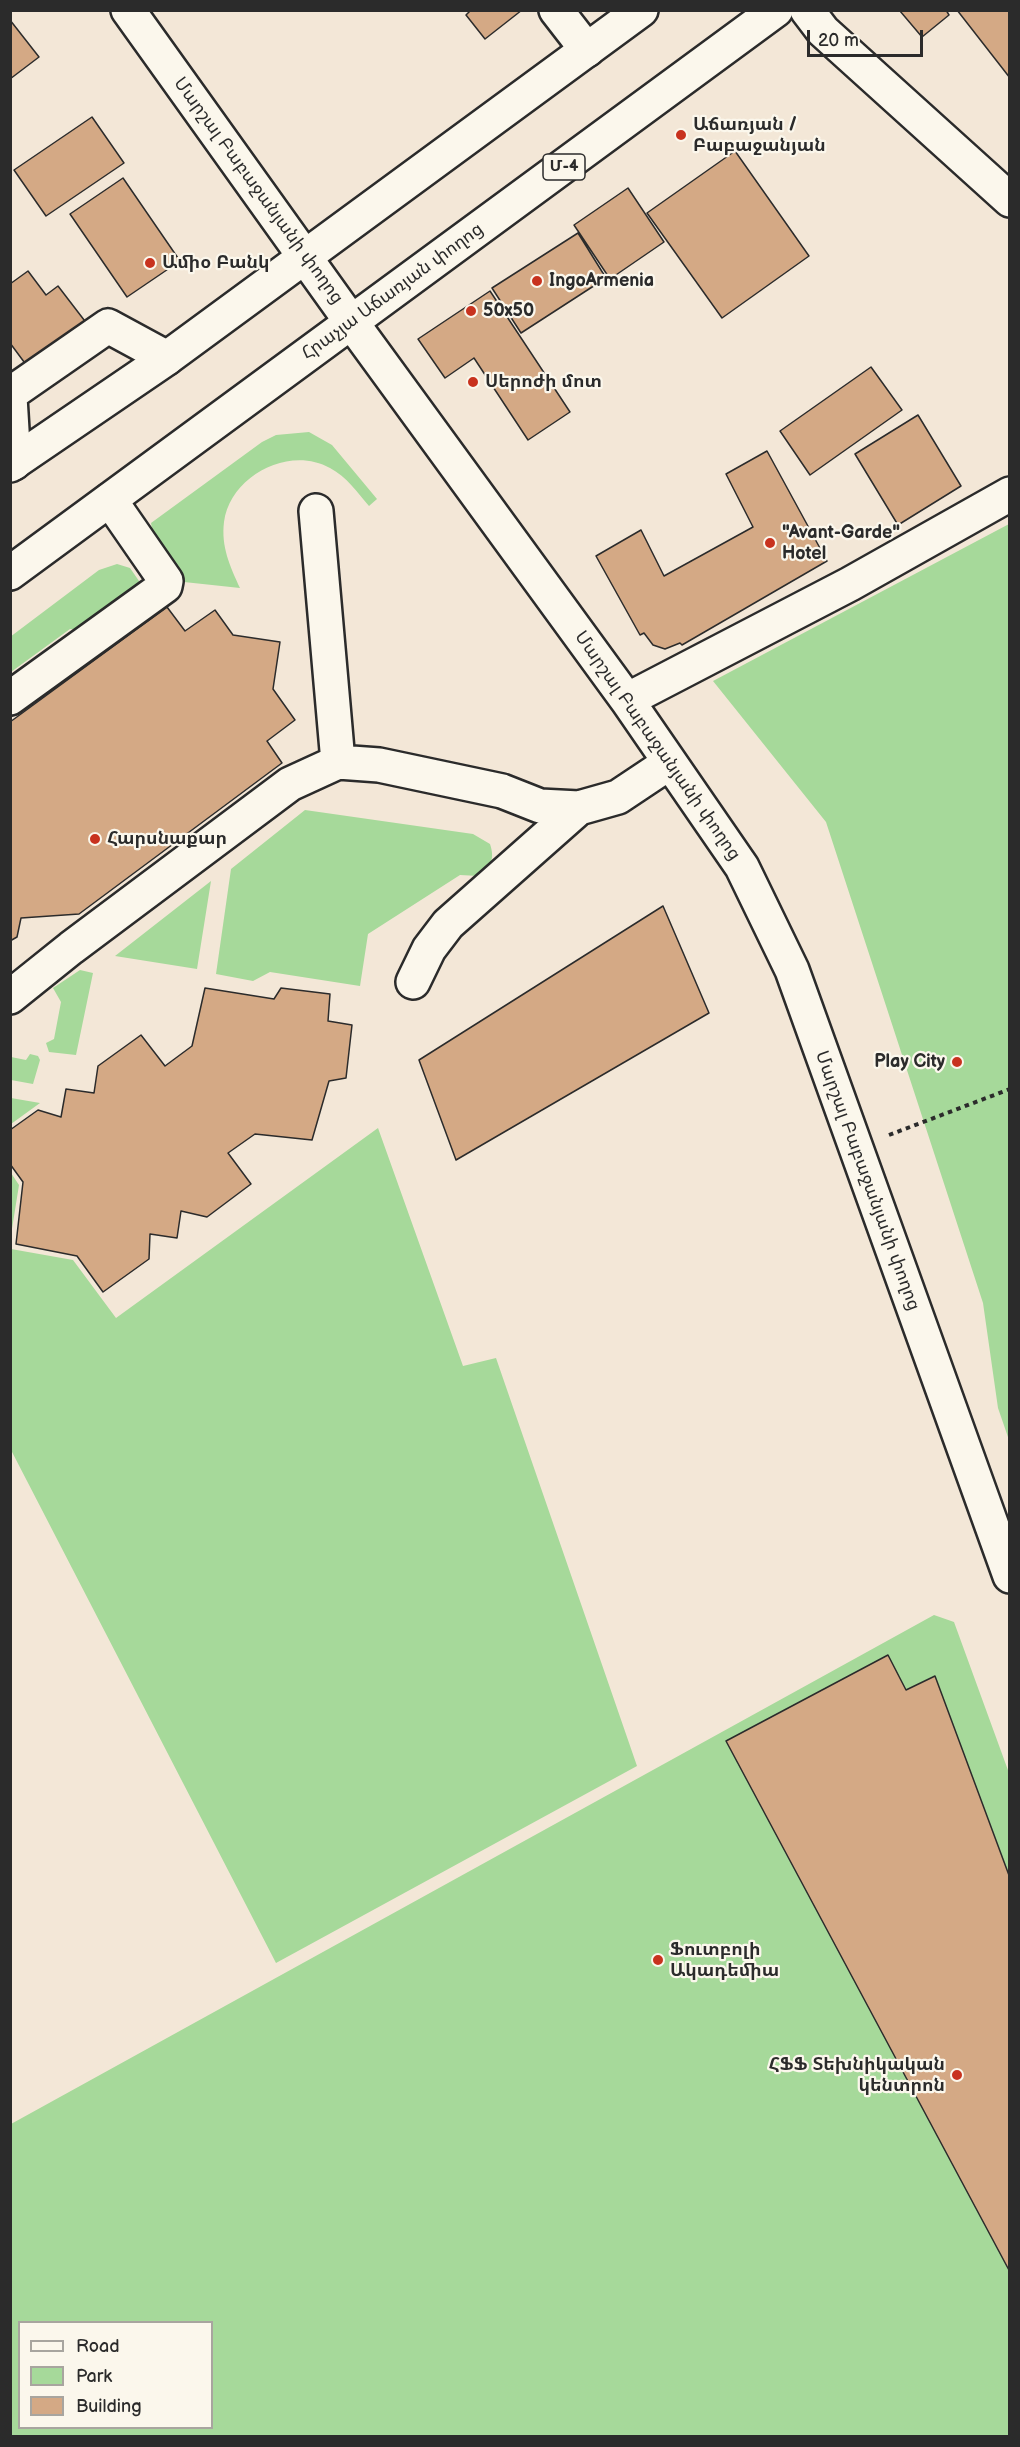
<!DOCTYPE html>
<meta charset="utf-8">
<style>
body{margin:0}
#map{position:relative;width:1020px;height:2447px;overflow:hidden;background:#f3e7d7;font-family:"Balsamiq Sans",sans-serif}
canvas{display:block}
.frame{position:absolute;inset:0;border:12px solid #2b2b2b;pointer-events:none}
.legend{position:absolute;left:18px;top:2321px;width:195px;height:108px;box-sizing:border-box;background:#fbf7ec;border:2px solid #a8a59f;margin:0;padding:8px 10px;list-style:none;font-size:18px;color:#2b2b2b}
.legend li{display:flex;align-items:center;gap:12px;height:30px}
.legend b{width:30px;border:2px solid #a8a59f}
.scale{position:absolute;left:807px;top:30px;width:116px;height:27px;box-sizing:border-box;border:3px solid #2b2b2b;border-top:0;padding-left:8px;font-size:18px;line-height:21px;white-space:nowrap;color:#2b2b2b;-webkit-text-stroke:4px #fbf7ec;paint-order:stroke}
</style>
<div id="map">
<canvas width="1020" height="2447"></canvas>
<div class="frame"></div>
<ul class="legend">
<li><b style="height:8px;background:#fbf7ec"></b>Road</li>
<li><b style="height:16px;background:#a6d99a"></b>Park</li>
<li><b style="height:16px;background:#d4a985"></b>Building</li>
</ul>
<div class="scale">20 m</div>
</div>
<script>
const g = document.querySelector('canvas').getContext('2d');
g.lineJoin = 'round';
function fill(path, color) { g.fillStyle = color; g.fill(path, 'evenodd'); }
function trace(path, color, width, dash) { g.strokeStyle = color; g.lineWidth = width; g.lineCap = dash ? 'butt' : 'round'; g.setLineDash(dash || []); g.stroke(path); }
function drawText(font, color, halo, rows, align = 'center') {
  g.font = font + ' "Balsamiq Sans","Noto Sans Armenian",sans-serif'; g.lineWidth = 4.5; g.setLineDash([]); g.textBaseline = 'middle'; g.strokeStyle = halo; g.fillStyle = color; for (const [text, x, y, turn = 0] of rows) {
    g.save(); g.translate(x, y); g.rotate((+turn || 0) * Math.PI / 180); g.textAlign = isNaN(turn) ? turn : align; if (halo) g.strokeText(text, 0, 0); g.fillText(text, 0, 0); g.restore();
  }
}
fill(new Path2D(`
 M309,432L332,445L377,499L369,506C357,492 347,477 330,468C289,445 230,476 224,522C221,547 230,566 240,588L184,582L153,535L151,523L262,442L276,435Z
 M1009,524V1440L998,1408L983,1303L826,822L713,681Z
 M117,564L130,568L155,604L153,621L142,631L126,633L70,629L11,672L10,637L99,570Z
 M305,810L473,834L490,844C495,859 491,867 479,876L460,875L368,934L360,986L270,972L253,981L216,974L231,869Z
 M211,881L197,969L115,956Z
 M80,970L93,973L76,1055L49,1052L46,1043L54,1039L61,1002L53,988Z
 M30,1054L38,1056L40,1060L33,1084L11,1080V1057L26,1060Z
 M10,1098H11L40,1103L11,1124Z
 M378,1128L463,1366L496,1358L637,1766L276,1963L11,1450V1249L73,1260L116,1318Z
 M11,1173L19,1185L11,1235Z
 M934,1615L954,1622L1009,1773V2436H11V2124ZM20,2322H212V2428H20Z`), '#a6d99a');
const building = new Path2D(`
 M471,10H522L485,39L466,15Z
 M946,10L949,15L922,37L900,11Z
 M957,10H1010V78Z
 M10,20L39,57L10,79Z
 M92,117L124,163L46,216L14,170Z
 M735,151L809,256L722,318L647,213Z
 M123,178L180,261L127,297L70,214Z
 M628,188L664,242L610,279L574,225Z
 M578,233L606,278L521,333L492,288Z
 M28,271L46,295L58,286L91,329L30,370L10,343V284Z
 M490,291L570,412L528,440L474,358L445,378L418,339Z
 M871,367L902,410L810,475L780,431Z
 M918,415L961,486L898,525L855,454Z
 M767,451L827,561L682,645L680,643L665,649L653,645L644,633L640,635L596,556L641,530L664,576L753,527L726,474Z
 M167,607L185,631L215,610L233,635L280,642L273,689L295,720L267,741L282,763L79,914L21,918L17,937L10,941V722Z
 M663,906L709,1013L456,1160L419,1060Z
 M205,988L274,999L281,988L330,994L328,1021L352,1025L346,1078L329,1081L312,1140L255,1134L228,1153L251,1184L207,1217L181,1211L177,1238L150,1234L149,1259L103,1292L77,1256L16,1244L23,1182L10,1164V1130L38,1110L61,1117L66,1089L94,1093L98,1066L141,1035L165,1066L192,1046Z
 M888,1655L906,1690L935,1676L1010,1878V2272L726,1741Z`);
fill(building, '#d4a985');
trace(building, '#2b2b2b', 1.5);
const minor = new Path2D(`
 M556,10L587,50
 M807,10L823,31L1010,200
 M352,323L627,700L742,867L792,970L1010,1576
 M10,394L108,326L167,358
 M10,397L14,463
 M316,511L338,762
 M10,698L165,586L166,581L110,500
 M627,700L850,584L1010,494
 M413,982L429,949L448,924L579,808
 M10,997L71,948L290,784L338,762L379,765L502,791L540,806L579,808L618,797L669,763`);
const major = new Path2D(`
 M128,10L352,323`);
const highway = new Path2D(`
 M10,465L167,358L641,10
 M10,573L776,10`);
trace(minor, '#2b2b2b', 38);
trace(major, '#2b2b2b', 38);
trace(highway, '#2b2b2b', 38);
trace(new Path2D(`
 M889,1135L1010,1089`), '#2b2b2b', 4, [4.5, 4.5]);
trace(minor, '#fbf7ec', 33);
trace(major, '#fbf7ec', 33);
trace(highway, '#fbf7ec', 33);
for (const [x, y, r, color] of [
 [681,135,6,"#c8321e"],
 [150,263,6,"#c8321e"],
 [537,281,6,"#c8321e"],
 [471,311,6,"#c8321e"],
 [473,382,6,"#c8321e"],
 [770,543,6,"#c8321e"],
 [95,839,6,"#c8321e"],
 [957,1062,6,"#c8321e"],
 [658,1960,6,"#c8321e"],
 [957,2075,6,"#c8321e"]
]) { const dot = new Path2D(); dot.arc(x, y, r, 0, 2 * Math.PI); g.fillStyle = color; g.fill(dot); trace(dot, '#fbf7ec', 2); }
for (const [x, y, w] of [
 [564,167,42]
]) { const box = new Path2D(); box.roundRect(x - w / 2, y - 13, w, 26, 4.5); g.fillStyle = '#fbf7ec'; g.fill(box); trace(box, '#2b2b2b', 1.5); }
drawText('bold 16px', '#2b2b2b', null, [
 ["Մ-4",564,167]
]);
drawText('bold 18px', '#2b2b2b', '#fbf7ec', [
 ["Աճառյան /",693,125],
 ["Բաբաջանյան",693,146],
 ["Ամիօ Բանկ",162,263],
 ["IngoArmenia",549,281],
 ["50x50",483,311],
 ["Սերոժի մոտ",485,382],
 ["\"Avant-Garde\"",782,533],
 ["Hotel",782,554],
 ["Հարսնաքար",107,839],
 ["Play City",945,1062,"right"],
 ["Ֆուտբոլի",670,1950],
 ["Ակադեմիա",670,1971],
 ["ՀՖՖ Տեխնիկական",945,2065,"right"],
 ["կենտրոն",945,2086,"right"]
], 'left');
drawText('18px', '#2b2b2b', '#fbf7ec', [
 ["Մարշալ Բաբաջանյանի փողոց",258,191,54],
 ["Հրաչյա Աճառյան փողոց",393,292,-36],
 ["Մարշալ Բաբաջանյանի փողոց",657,746,55],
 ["Մարշալ Բաբաջանյանի փողոց",867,1181,70]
]);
</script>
